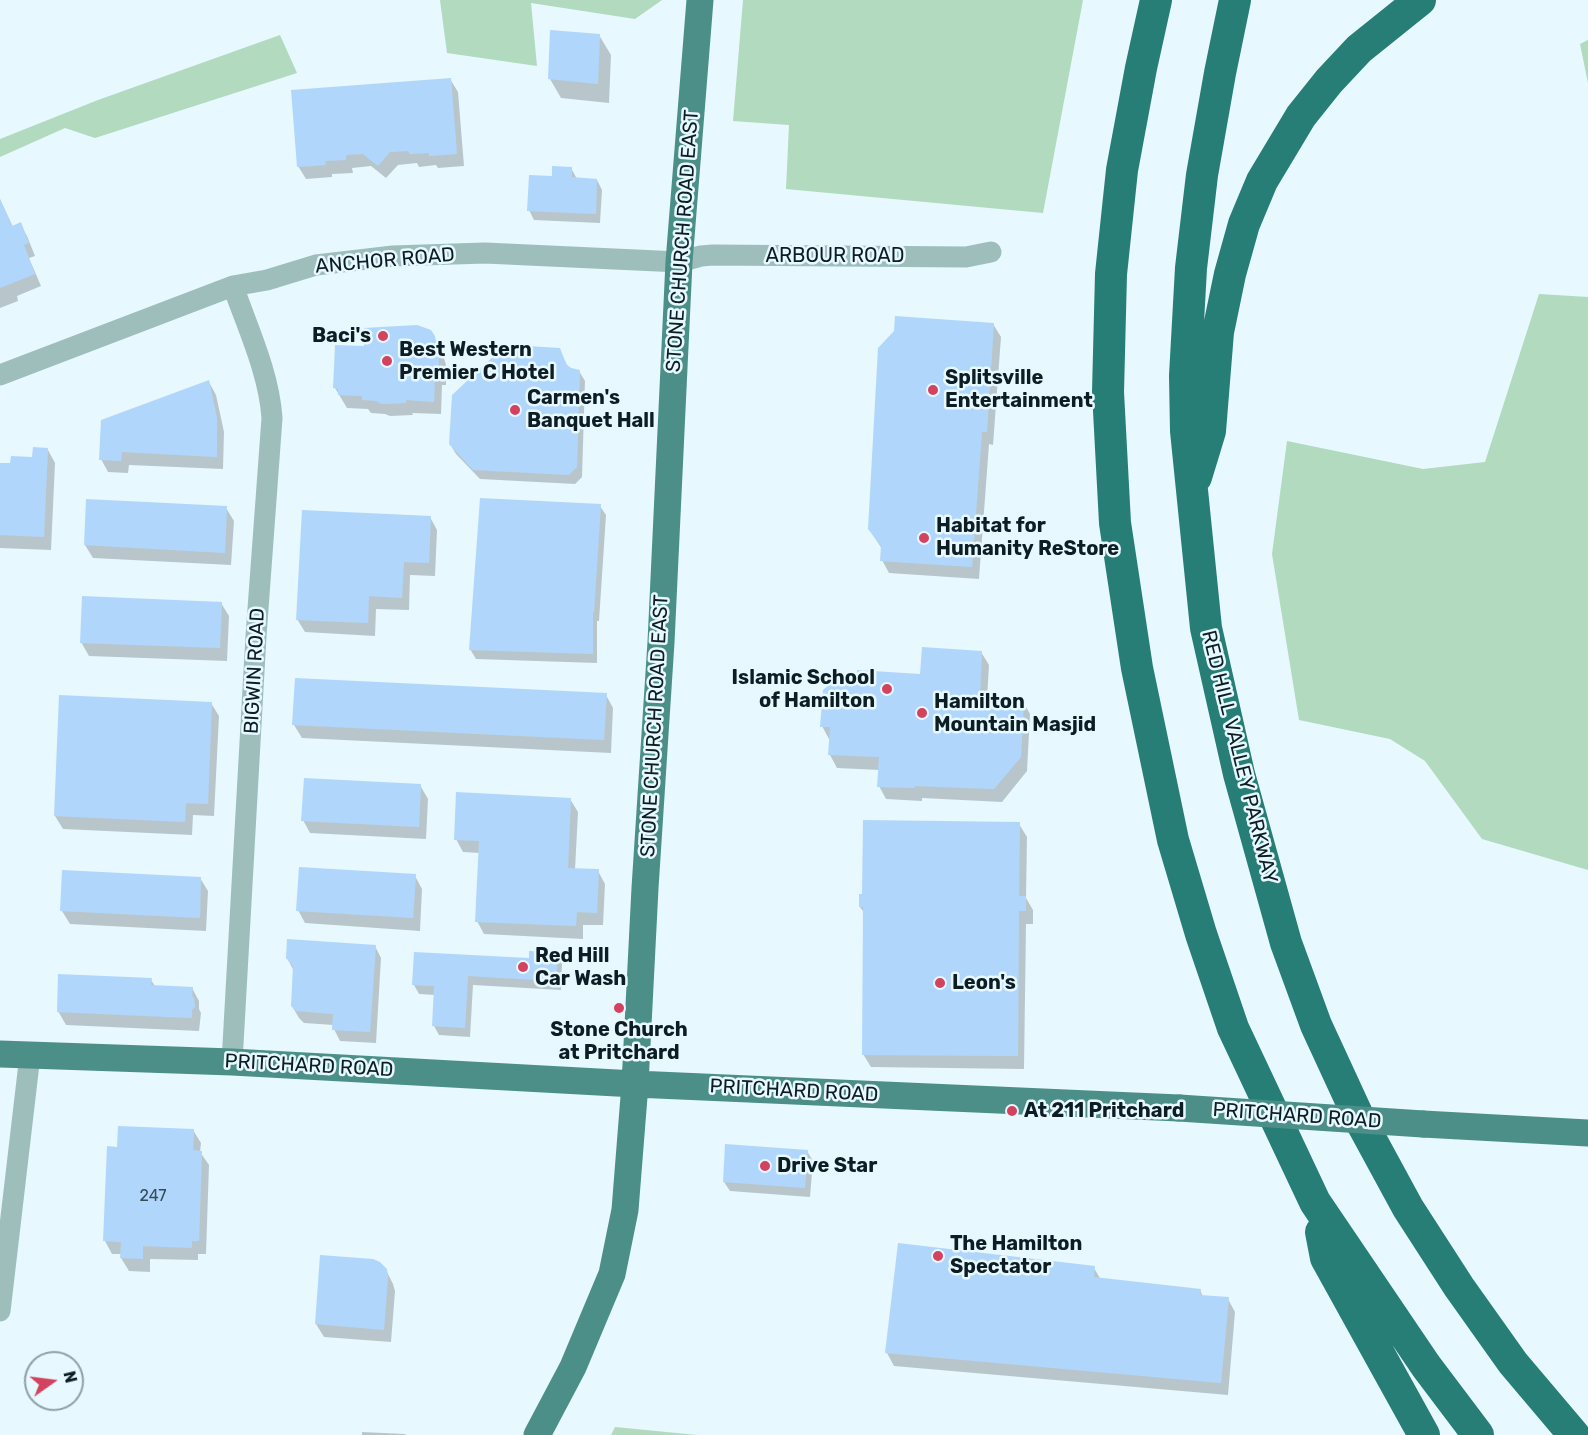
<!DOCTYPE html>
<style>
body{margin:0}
#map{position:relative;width:1588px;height:1435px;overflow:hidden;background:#e7f8fe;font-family:Rubik,sans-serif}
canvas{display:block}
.north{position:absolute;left:24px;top:1351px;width:60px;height:60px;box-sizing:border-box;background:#e7f8fe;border:2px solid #8fa1a6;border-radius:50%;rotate:76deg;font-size:16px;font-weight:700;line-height:24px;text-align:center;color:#0c1e23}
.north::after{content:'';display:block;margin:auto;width:21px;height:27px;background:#d3435f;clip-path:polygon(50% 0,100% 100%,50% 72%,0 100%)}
</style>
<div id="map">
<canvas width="1588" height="1435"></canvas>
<div class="north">N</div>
</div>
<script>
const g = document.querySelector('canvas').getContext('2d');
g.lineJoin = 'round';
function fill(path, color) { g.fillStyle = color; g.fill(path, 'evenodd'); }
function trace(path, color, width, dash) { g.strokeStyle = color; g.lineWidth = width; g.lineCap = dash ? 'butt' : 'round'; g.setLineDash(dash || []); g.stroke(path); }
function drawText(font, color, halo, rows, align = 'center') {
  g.font = font + ' Rubik,sans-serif'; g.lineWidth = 5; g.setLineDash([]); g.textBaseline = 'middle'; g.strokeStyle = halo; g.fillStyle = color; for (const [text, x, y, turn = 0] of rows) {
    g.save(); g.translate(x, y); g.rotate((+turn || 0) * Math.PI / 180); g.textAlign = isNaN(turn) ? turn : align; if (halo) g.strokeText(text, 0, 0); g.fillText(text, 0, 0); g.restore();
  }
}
fill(new Path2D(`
 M440,0H662L635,19L531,3L537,66L447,53Z
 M743,0H1083L1043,213L786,189L789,125L733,121Z
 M280,35L297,73L95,138L65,128L0,157V139L98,100Z
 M1588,40V83L1580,44Z
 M1539,294L1588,297V870L1482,839L1425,761L1390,739L1299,720L1272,554L1287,441L1423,469L1485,462Z
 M615,1427L697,1435H611Z`), '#b1dabe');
fill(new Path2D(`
 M599,35L611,55L609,103L561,98L550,79Z
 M450,79L458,92L464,166L438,168L436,165L419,167L417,163L398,165L386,178L371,166L352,168L353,173L332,174V177L306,179L298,166Z
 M571,168L577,179L597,180L602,190L600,223L534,220L529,210L554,178Z
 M0,199L13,227L20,224L27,236L35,256L29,258L41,286L17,296L18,301L0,308Z
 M993,324L1001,337L993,445L989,444L979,579L889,573L882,560V549L869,529L896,332Z
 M430,331L442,351L446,365V385H442L441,414L412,413L413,415L390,416L385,414L371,413L368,409L347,408L335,388L365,347Z
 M559,349L568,367L579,371L585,381L582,477L575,484L480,479L456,454L450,444Z
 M209,382L216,395L224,432L223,469L129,465L128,473L108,472L101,459Z
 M48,450L55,463L51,550L0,548V464L12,465L34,458Z
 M600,506L606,515L599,621H597V663L476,659L470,649Z
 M226,508L234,521L231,565L93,558L85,545Z
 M430,517L437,530L435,576L410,575L409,610L376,609L375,636L305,632L297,619Z
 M221,603L229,616L227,661L89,656L81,642Z
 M981,652L989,665L987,699L1023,701L1030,714L1027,771L1002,802L922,798V801L886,799L879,786L880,770L837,768L830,755L829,739L822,726L922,675Z
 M606,695L613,708L611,753L302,738L294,725Z
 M211,703L219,716L214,816L193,815L192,835L63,829L55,816Z
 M420,785L428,799L426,839L310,833L303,820Z
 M570,799L578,812L575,870L598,871L605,884L603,925H583V939L484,934L477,921L480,853L463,852L456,839Z
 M1019,824L1027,837L1026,898L1033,910V924H1026L1024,1069L871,1067L863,1054L865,914L860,907Z
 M415,876L422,889L420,931L305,923L298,910Z
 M200,878L208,891L206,931L70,924L62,911Z
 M375,946L381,958L376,1043L340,1041L334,1029V1025L304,1023L299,1018L292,1006L294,971L287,958Z
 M557,954L562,964L561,990L473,985L470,1037L439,1035L434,1026L435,995L419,994L414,985Z
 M151,980L155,986L192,988L199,1001V1009L201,1013L199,1031L66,1025L58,1011Z
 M193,1130L201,1143L200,1152L209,1165L206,1254H198V1260L150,1259V1272L129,1271L121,1258L122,1254H112L105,1241L118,1148Z
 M807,1151L813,1161L810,1197L730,1191L724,1182Z
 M1094,1268L1101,1280L1200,1290L1203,1297L1228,1299L1235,1312L1228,1395L894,1366L887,1353Z
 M386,1270L393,1284L395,1291L391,1342L324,1337L316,1324Z
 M362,1432L405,1434L406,1435H362Z`), '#0003');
fill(new Path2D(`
 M550,30L600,34L598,84L548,79Z
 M451,78L457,154L429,156V153L410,154L408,151L390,152L378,166L363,154L346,155V160L325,161L326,165L297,167L291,90Z
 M552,166L572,167V177L597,179L596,214L527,211L529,175L552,176Z
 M0,199L12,226L21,222L29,243L24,245L35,274L0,288Z
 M895,316L994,323L987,432H982L972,567L880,561L881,546L868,529L878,348L894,331Z
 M417,325L431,330L435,336L437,350H439V372H435L434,402L406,400V403L381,404L377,401L362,400V396L338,395V389L333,388L335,345L364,346V341H366L364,328Z
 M511,345L560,348L566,364L571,368L580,370L577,467L569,475L473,470L449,444L452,395L499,351L502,353Z
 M209,380L217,418V457L122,452L121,461L99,460L101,420Z
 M33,447L48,448L44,537L0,535V463H10L11,456L32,457Z
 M480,498L601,504L594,612H593V654L469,650Z
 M86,499L227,506L225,553L84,545Z
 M302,510L431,516L429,563L404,562L402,598L369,596L368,623L296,620Z
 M82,596L222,602L220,648L80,643Z
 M922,647L982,651L980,697L1024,700L1021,757L994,789L915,786V788L877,787L879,757L828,755L830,727H820L823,690L840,675L857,676V670L920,674Z
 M295,678L607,693L604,740L292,725Z
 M59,695L212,702L208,804L186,803L185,822L54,816Z
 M304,778L421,784L419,827L301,821Z
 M456,792L571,798L568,868L599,869L597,913L577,912L576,926L475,922L479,841L454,840Z
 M863,820L1020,822L1019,896H1026V911H1019L1018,1056L862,1055L863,907H859V894H862Z
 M299,867L416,874L413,918L296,911Z
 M62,870L201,877L200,918L60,911Z
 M287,939L376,945L370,1032L332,1030L333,1014L296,1011L291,1006L293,966L286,958Z
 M529,951L558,953L556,981L468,976L465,1028L432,1026L434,986L412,985L414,952L529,958Z
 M58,974L152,978L151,985L193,987L192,996L194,998L195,1007L192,1010V1018L57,1012Z
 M118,1126L194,1129L193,1150L202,1151L199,1241H192V1248L143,1246V1259L120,1258L121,1242L103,1241L107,1146L117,1147Z
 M725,1144L808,1150L805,1188L723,1182Z
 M898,1243L1095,1266L1094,1277L1201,1289L1200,1295L1229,1297L1221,1383L885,1353Z
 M320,1255L373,1259L380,1262L387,1269L388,1277L384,1330L315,1324Z`), '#b1d6fc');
trace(new Path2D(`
 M0,375L233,286L267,280L316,265L393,256L485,253L679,262L701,256L713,255L966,257L991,252
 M232,1062L256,636L272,418C269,373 248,329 233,286
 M0,1311L30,1055`), '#9dbeba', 21);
trace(new Path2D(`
 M0,1054L232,1062L635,1084L1179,1108
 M1423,1124L1588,1133
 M537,1435L573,1367L612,1274L625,1210L635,1084L645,888L661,642L679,262L700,0`), '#4c8f88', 27);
trace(new Path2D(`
 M1156,0L1141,68L1122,170L1111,274L1108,392L1115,523L1137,668L1173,840L1201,934L1233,1028L1315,1202L1426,1366L1478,1435
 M1235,0L1220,73L1202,175L1191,268L1185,376L1186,431L1206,628L1239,774L1286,943L1316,1025L1358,1116L1408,1208L1459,1287L1513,1363L1574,1435
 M1196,477L1210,431L1218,332L1230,274L1244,224L1262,181L1301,116L1329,81L1359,49L1420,0
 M1321,1232L1326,1258L1424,1435`), '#277e76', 32);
trace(new Path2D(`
 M1179,1108L1423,1124`), '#4c8f88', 27);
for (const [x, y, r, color] of [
 [383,336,6,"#d3435f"],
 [387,361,6,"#d3435f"],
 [933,390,6,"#d3435f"],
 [515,410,6,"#d3435f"],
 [924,538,6,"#d3435f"],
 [887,689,6,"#d3435f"],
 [922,713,6,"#d3435f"],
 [523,967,6,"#d3435f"],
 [940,983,6,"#d3435f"],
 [619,1008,6,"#d3435f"],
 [1012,1111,6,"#d3435f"],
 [765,1166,6,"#d3435f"],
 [938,1256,6,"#d3435f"]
]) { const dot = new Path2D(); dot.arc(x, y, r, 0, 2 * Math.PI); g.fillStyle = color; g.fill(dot); trace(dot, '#e7f8fe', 2); }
drawText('16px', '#354c59', null, [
 ["247",153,1196]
]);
drawText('20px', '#0c1e23', '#e7f8fe', [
 ["STONE CHURCH ROAD EAST",683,241,-86],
 ["ARBOUR ROAD",835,256],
 ["ANCHOR ROAD",385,261,-5],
 ["BIGWIN ROAD",255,671,-87],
 ["STONE CHURCH ROAD EAST",655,726,-87],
 ["RED HILL VALLEY PARKWAY",1239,757,76],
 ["PRITCHARD ROAD",309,1066,3],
 ["PRITCHARD ROAD",794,1091,3],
 ["PRITCHARD ROAD",1297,1116,4]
]);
drawText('bold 20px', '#0c1e23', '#e7f8fe', [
 ["Baci's",371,336,"right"],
 ["Best Western",399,350],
 ["Premier C Hotel",399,373],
 ["Splitsville",945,378],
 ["Entertainment",945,401],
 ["Carmen's",527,398],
 ["Banquet Hall",527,421],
 ["Habitat for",936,526],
 ["Humanity ReStore",936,549],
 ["Islamic School",875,678,"right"],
 ["of Hamilton",875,701,"right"],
 ["Hamilton",934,702],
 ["Mountain Masjid",934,725],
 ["Red Hill",535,956],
 ["Car Wash",535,979],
 ["Leon's",952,983],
 ["Stone Church",619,1030,"center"],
 ["at Pritchard",619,1053,"center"],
 ["At 211 Pritchard",1024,1111],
 ["Drive Star",777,1166],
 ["The Hamilton",950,1244],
 ["Spectator",950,1267]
], 'left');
</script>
